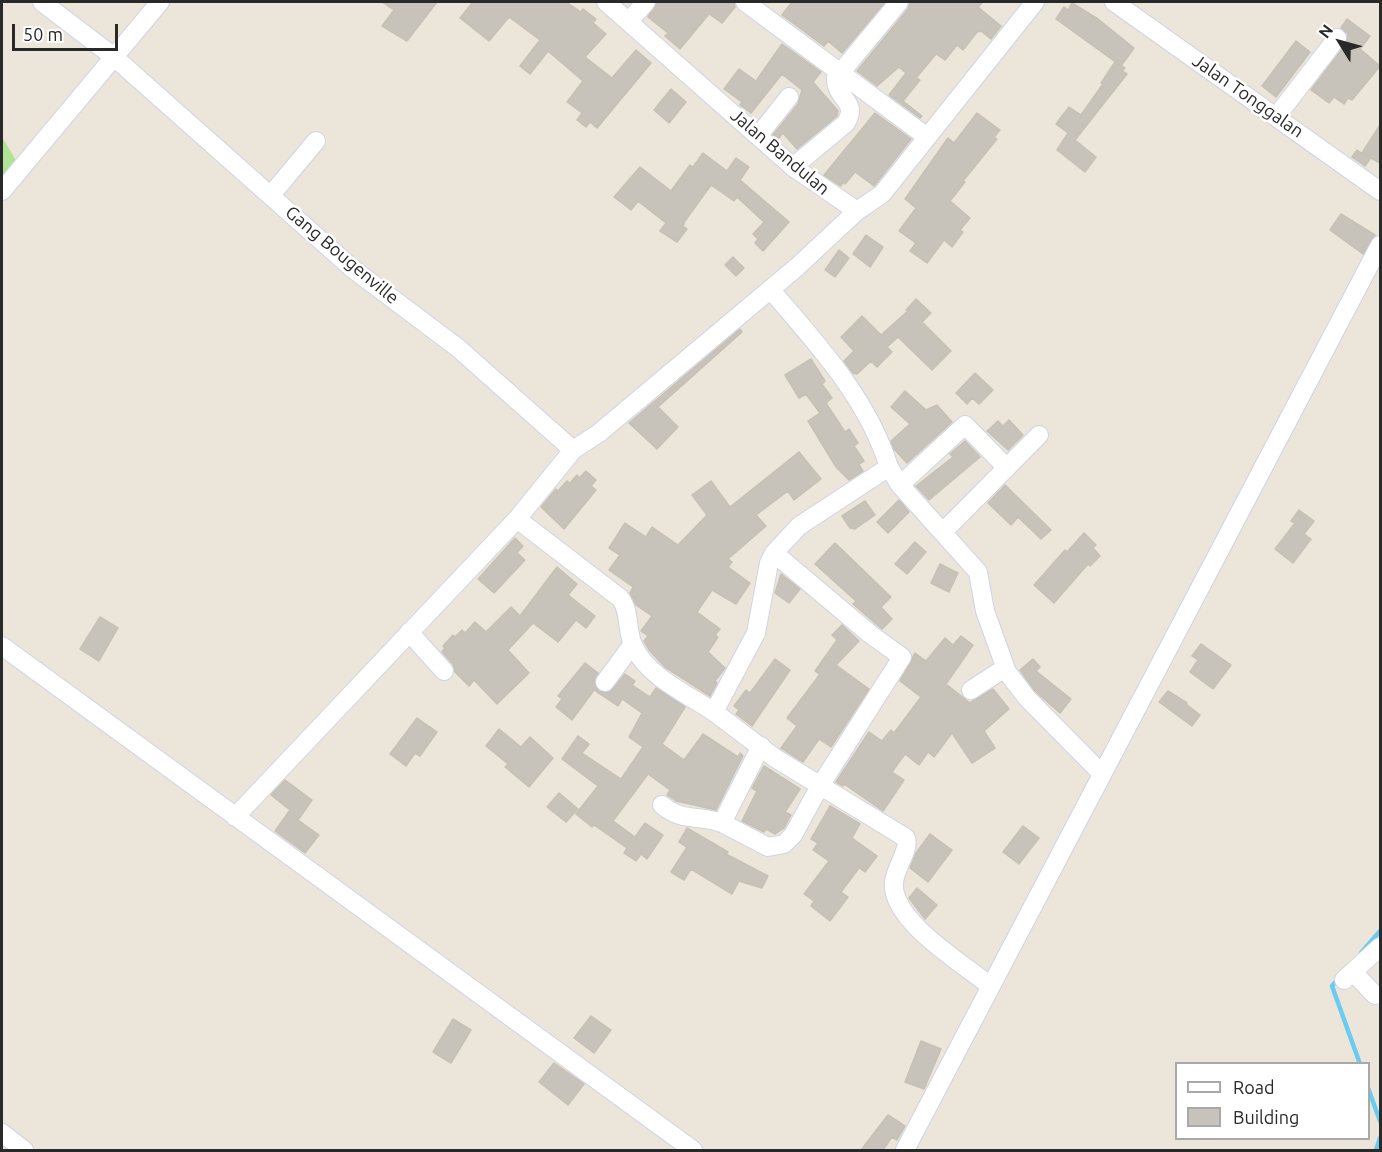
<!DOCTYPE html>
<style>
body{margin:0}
#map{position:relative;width:1382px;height:1152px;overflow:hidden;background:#ece5da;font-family:Ubuntu,sans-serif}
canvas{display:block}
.frame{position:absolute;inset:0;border:3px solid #292929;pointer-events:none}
.legend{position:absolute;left:1175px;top:1062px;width:195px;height:78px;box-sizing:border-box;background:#fff;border:2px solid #a9a9a9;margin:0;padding:8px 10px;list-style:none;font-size:18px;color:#292929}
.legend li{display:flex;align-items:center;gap:12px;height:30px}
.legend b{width:30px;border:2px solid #a9a9a9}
.north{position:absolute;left:1310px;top:12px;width:60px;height:60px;-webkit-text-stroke:4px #fff;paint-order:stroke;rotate:307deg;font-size:16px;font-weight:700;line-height:24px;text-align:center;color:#292929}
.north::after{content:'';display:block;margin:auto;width:21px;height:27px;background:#292929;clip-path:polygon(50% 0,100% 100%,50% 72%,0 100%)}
.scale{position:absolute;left:12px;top:24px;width:106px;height:27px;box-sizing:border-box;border:3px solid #292929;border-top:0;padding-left:8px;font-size:18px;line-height:21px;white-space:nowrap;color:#292929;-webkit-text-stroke:4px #fff;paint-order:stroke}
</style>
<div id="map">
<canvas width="1382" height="1152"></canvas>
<div class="frame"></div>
<ul class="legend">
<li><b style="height:8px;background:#fff"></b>Road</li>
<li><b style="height:16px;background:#c7c2ba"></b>Building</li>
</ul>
<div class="north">N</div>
<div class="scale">50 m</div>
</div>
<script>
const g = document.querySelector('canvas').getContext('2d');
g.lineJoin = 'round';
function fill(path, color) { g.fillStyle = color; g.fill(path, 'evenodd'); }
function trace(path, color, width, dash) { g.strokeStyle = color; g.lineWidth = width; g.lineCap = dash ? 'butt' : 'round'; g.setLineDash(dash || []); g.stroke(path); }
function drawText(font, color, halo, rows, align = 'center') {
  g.font = font + ' Ubuntu,sans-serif'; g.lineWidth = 5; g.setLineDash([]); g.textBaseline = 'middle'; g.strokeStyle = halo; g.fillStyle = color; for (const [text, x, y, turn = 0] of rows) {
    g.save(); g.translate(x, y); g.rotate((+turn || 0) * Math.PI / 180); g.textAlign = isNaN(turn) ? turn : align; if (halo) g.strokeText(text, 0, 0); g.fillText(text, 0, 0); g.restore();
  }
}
fill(new Path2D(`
 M2,137L20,167L2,190Z`), '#afe495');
trace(new Path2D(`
 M1361,953L1380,931
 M1339,978L1332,986L1360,1064
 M1368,1088L1380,1121
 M1376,1150L1380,1138`), '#6accf1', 4.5);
const building = new Path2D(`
 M382,2H437L407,41L382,26L394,10Z
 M473,2H566L581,12L583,9L596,19L593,23L606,34L585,57L612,78L636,50L651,63L597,128L590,122L586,127L577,120L582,113L567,102L583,81L548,51L530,74L520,66L540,40L509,17L489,41L460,18Z
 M657,2H734L735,7L722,23L709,14L680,49L665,36L668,33L648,17Z
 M792,2H885L842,53L828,41L824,46L782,15Z
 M910,2H983L978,7L1001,26L991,39L981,31L977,32L963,50L957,45L945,60L936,54L916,78L920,80L903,101L922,116L920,118L889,95L906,73L899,67L877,86L857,71L908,9Z
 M1072,3L1098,19L1134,48L1121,66L1056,19L1064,7L1068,10Z
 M1347,19L1370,36L1360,49L1380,66L1352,100L1348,98L1344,104L1334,97L1329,103L1311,90L1346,44L1348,34L1341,28Z
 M1296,41L1310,52L1276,97L1262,86Z
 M782,44L821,72L813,82L838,111L837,116L797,149L783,133L778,139L773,135L798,104L802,90L782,74L751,113L740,105L742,102L724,89L739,69L756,81Z
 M1115,62L1125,68L1122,71L1127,74L1075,140L1096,157L1085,172L1057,150L1068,133L1056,124L1069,107L1081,115L1103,84L1101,83Z
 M671,89L686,102L669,123L654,110Z
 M875,113L911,139L874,186L855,172L845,184L843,182L841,186L824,175Z
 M977,113L1000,130L994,137L997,139L963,181L965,182L950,201L970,218L960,230L963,232L952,247L944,240L927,263L910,251L916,243L899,231L916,208L905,199L948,138L954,143Z
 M1380,125V163L1362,153Z
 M1357,150L1370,159L1365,166L1352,157Z
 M703,153L727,171L736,158L749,167L740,180L789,222L763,251L755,243L758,239L753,234L764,222L737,197L734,201L711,185L685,221L683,226L687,229L677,242L660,231L666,223L638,201L631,210L614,197L640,167L671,191L690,165L693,167Z
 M1341,214L1375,235L1363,254L1330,230Z
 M866,235L883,247L870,267L853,254Z
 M839,250L849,258L835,277L825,270Z
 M733,257L744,268L736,276L725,265Z
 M916,299L931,313L922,322L951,351L932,370L898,337L887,347L892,352L877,367L871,361L857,374L853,373L844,361L854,351L841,337L862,316L881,335L908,311L906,310Z
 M740,329L742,332L658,407L678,427L657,449L629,423Z
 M811,359L825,381L822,384L832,398L826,403L845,432L849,429L858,443L854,446L864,461L859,464L863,471L849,480L836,467L808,421L820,413L806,394L799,398L785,375Z
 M975,373L993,390L979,404L972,398L967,404L956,393Z
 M905,391L926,410L937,405L952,422L907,463L894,449L891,441L910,424L891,407Z
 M1009,420L1023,435L1008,450L987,431L998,421L1003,426Z
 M965,441L980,457L929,500L916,486L953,457L950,454Z
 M799,452L821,479L794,500L788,491L756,515L766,526L728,559L732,562L728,567L750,583L736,604L712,590L697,612L720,629L715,635L718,637L708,652L725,668L715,681L717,683L710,696L665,667L650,651L644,641L648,636L641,631L652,616L636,605L630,593L633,587L609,570L620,555L609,548L625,523L646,537L652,527L678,545L707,515L692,495L711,481L730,507Z
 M586,471L596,480L591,486L596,490L564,529L541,507L556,489L558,491L567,481L570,483L577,475L579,478Z
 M1005,485L1051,530L1041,539L1018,517L1011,525L988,503Z
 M899,500L909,512L888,533L877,522Z
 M865,501L875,515L855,529L850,528L842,516Z
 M1299,510L1314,521L1304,534L1311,539L1293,563L1275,549L1295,523L1291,521Z
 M1084,533L1096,545L1093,548L1100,556L1090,566L1088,564L1054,603L1034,585L1065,550L1067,552Z
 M515,538L523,546L517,553L525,560L494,593L478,579Z
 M915,542L926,552L907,574L895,564Z
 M835,543L891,597L881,607L892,619L882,629L853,604L856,601L815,564Z
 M940,564L958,573L949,592L931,583Z
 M557,567L577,584L568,595L595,616L586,628L576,620L558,642L533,623L508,650L529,673L497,704L474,680L469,686L455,672L453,664L442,652L445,648L443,646L453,635L455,637L462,630L465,633L475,622L486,632L511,607L520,616Z
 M781,574L800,589L789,603L775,593Z
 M100,617L118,628L99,661L80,649Z
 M842,625L859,641L836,665L869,689L831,747L819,739L803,762L781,748L797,726L787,718L820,674L815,671L837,640L832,635Z
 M961,636L973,645L946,684L970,703L993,689L1009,709L984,731L995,748L972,763L952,733L934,757L928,752L919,765L905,754L892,772L904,780L883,811L844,784L843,786L836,782L869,732L882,741L891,730L894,733L921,697L900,681L915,653L926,661L945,638L953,645Z
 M1201,644L1231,665L1213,689L1190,672L1198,660L1192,656Z
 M775,659L790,670L752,726L736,714L739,710L734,706L746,690L750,693Z
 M1033,659L1040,667L1036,671L1071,699L1060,713L1035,691L1020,670Z
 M585,663L598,673L594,681L599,691L610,692L625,674L635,681L632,685L650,697L656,688L685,707L662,744L684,760L703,734L738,757L740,753L743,756L716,810L676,801L667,795L670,790L648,774L613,821L635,837L645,823L663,835L647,859L641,854L636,861L624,853L627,848L594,825L592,827L576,814L598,786L562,759L578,736L589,744L582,753L621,779L643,747L629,737L642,713L622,699L618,706L594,690L572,720L556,707L562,699L558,696Z
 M1168,691L1187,703L1186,704L1200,715L1192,726L1159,702Z
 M417,718L437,732L420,756L415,753L406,766L390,754Z
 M499,729L521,747L530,737L553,758L529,787L505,767L508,764L486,746Z
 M764,766L800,789L785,812L791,815L784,828L775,834L766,829L764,832L742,821L757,791L752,788Z
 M285,780L312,800L298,820L319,835L305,853L275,831L290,810L271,795Z
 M559,793L578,809L566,822L547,807Z
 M830,806L860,824L852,838L877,856L865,872L859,868L841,892L848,897L830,921L811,906L814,901L804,894L829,861L813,850L818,843L811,839Z
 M1023,826L1039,838L1019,864L1003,852Z
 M687,828L728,852L726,854L768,876L762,888L739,881L732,894L691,869L684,880L671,872L687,847L679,842Z
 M930,834L952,850L928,882L910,868L916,853Z
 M917,888L937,905L925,919L909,898Z
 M591,1016L611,1030L594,1053L574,1038Z
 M453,1019L471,1030L451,1063L433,1052Z
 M921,1041L941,1049L924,1089L905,1082Z
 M554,1063L584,1084L568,1105L539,1082Z
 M888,1115L905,1126L897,1140L892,1137L883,1150H861Z`);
fill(building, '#c7c2ba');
trace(building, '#c7c1b4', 1.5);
const minor = new Path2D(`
 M42,2L114,57L353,269L458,348L573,450
 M606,2L793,167L857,211L882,194L1035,2
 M745,2L927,137
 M1114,2L1380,191
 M629,21L646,2
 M1276,117L1337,38
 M758,136L789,97
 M793,167L846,123C859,100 836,101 836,78L899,2
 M2,191L160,2
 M271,195L316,141
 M889,467L900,485L978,572L985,611L1007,672L1027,698L1102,774
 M900,485L965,425L1007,468
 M517,519L620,598C631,612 626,632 634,647C648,677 687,694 714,712
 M943,532L1039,435
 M774,553L769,563L756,633L714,712L775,758L906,838C910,850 895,868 894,882C890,920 962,963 989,985
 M409,632L444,671
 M2,646L693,1150
 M605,682L632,645
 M971,690L1005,668
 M662,805C684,823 697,814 722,823L761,746
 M235,817L517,519L573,450L599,433L797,267L857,211
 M722,823L768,847L784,844L793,835L820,786L902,657L870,634L774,553L799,526L889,467C867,397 817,344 770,289
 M1353,972L1375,995
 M1344,980L1380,947
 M2,1133L24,1150
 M905,1150L1380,245`);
trace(minor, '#d0d3e3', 20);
trace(minor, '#fff', 18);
drawText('18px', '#292929', '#fff', [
 ["Jalan Tonggalan",1248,96,35],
 ["Jalan Bandulan",780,152,40],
 ["Gang Bougenville",342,255,40]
]);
</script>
